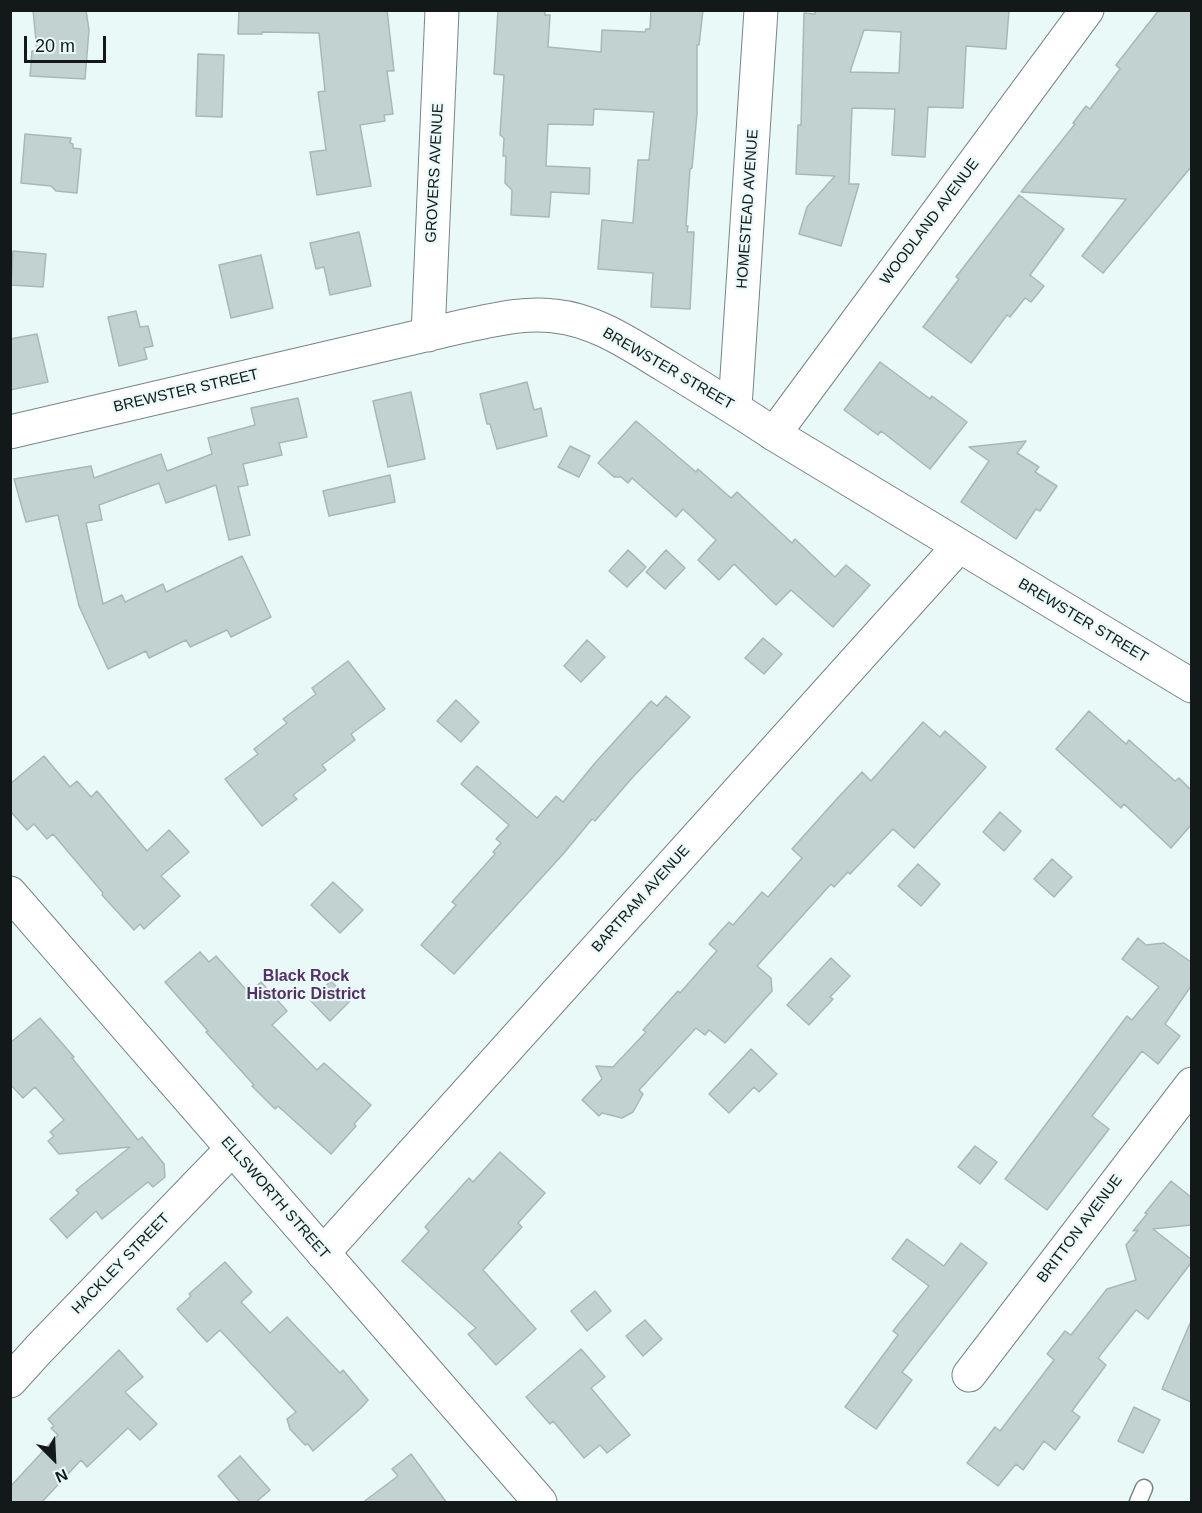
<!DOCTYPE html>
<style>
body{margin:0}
#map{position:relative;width:1202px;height:1513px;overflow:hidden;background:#e9f9f7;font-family:Arial,sans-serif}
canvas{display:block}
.frame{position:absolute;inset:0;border:12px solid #131818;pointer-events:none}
.north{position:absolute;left:24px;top:1429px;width:60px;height:60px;-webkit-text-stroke:4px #e9f9f7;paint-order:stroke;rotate:156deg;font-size:16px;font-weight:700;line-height:24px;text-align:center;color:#131818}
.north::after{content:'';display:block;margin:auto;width:21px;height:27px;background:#131818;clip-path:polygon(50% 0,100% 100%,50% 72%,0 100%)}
.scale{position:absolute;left:24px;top:36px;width:82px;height:27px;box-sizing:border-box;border:3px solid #131818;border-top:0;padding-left:8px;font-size:18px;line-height:21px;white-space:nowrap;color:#131818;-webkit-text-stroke:4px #e9f9f7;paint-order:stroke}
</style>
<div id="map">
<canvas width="1202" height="1513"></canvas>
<div class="frame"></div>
<div class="north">N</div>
<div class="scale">20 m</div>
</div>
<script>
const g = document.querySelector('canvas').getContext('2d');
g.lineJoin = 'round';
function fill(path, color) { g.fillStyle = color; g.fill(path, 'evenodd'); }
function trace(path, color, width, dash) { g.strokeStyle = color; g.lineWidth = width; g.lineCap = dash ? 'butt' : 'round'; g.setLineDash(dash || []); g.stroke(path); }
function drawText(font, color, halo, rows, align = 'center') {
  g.font = font + ' Arial,sans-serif'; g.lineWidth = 4.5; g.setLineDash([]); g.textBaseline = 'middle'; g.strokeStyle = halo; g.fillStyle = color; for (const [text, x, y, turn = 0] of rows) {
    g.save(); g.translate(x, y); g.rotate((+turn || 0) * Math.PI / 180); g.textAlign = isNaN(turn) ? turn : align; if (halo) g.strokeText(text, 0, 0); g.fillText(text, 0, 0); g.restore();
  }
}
const building = new Path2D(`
 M33,10H86L89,30L85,79L30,76L32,51H37Z
 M239,10H387L394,71H387L393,114L384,115L385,121L360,125L371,186L317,195L310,152L326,150L318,92L325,91L319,33L262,32V34H238Z
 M498,10H545V15H550L548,47L601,52L602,30L645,32L646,29H650L651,10H703L699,45H697V114L692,168L690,169L686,226H688L687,232H694L690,309L651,307L653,273L598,269L602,220L633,223L638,160H649L654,112L594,109L593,125L548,124L546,166L590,168L589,194L551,192L549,217L511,215L512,190L505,183L506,156H503L504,138L500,135L504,75L494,74Z
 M815,10H1009L1006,49L966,46L963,108L928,107L925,157L892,155L895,109L852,108L849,184H859L841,246L799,234L807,207L835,176L796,174L798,125H801L804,13L815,14ZM864,30L901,32L899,73L850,72Z
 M1159,10H1191V167L1103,273L1082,256L1126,199L1021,192L1075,124L1073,123L1086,106L1090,109L1120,69L1116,65Z
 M198,54L224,55L222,117L196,116Z
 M25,134L71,138L70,143L73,144V148L81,149L77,193L56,191L51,186L21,183Z
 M1019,195L1064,229L1030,275L1044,286L1031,302L1025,298L1010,317L1007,315L971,363L923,327L959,279L956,277Z
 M359,232L371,286L330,295L324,267L316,269L310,243Z
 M13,251L46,254L43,287L11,285Z
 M261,255L273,308L231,318L219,265Z
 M136,311L140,327L148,326L153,346L144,348L147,359L119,366L108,317Z
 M37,334L48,382L10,390V339Z
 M880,362L930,399L932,396L967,422L930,469L881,431L878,435L844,410Z
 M527,382L534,410L541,408L547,436L497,449L490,424H487L480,394Z
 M411,392L425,459L388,467L373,401Z
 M298,398L307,437L279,443L282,455L243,464L248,485L238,487L250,535L229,540L216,485L166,503L159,483L99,505L102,520L86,523L103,604L122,595L125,602L163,584L166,592L242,556L271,617L231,637L227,630L190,647L186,640L149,658L146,651L108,669L79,606L58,515L26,522L14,479L91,466L94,478L161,454L167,471L212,454L208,438L255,425L251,408Z
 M636,421L696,472L698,469L731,498L737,492L792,543L795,539L835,577L846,565L870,585L833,627L791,590L776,605L734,564L719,580L698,560L716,540L683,509L676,517L632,478L628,483L621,477H614L598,463Z
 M1026,441L1017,453L1039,467L1035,472L1057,486L1040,511L1036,509L1016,539L961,502L989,461L969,447Z
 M570,446L590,456L579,477L558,467Z
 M390,475L395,502L329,516L323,491Z
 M628,550L646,567L627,587L609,571Z
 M666,550L685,568L665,589L646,572Z
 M763,638L782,654L764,674L745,658Z
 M587,640L605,657L581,682L564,666Z
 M348,661L385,709L351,734L355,740L322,765L326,770L293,795L297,799L262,826L225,779L258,754L254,749L287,723L283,719L316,694L312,688Z
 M666,696L690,717L632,778L595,821L592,819L564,853L454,974L421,945L456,905L452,902L495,854L493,852L501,843L496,839L509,825L461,784L477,766L537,818L556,796L563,802L595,763L651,701L657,706Z
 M456,700L479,722L461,742L437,721Z
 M1089,711L1126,744L1129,740L1175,781L1179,778L1191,790V825L1171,848L1124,804L1121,808L1056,749Z
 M923,722L940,737L945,731L986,767L914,848L893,829L850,874L848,872L834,887L831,884L757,966L771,978L772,991L725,1043L709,1030L705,1035L696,1028L639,1090L643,1094L633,1112L622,1118L602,1113L599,1116L582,1100L602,1079L596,1066L613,1067L646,1032L643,1030L678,991L680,993L715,953L717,951L709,944L729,922L733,925L762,892L768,897L802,858L792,849L834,802L862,772L871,781Z
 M44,756L70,787L77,781L91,797L97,791L147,851L169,830L189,852L161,876L180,896L144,929L140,924L134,930L102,895L103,893L53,834L47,839L34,824L27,830L10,811V784Z
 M1000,812L1021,831L1004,851L983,832Z
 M1052,859L1072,877L1054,897L1034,879Z
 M918,864L940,884L921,906L898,886Z
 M333,882L363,910L340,933L311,905Z
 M1138,938L1146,945L1164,943L1191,962V986L1165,1024L1180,1036L1158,1064L1142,1051L1092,1116L1109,1129L1047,1210L1005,1179L1127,1016L1132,1020L1159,987L1122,959Z
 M200,952L209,962L216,956L249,993L261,982L287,1011L272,1025L317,1070L324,1063L371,1105L354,1124L356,1126L331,1154L278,1106L275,1109L252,1086L254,1085L206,1032L208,1031L165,982Z
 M831,958L850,976L830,997L833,999L809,1025L787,1005Z
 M331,981L350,1001L330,1021L310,1000Z
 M40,1018L74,1057L72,1058L138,1140L142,1137L164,1164L165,1177L153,1187L148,1182L102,1219L96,1211L67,1238L50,1219L79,1193L76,1190L130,1147L59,1154L48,1141L54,1136L50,1132L64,1120L35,1087L23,1098L10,1084V1043Z
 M751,1049L777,1074L759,1092L754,1087L729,1113L709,1094Z
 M975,1146L997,1162L980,1184L958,1167Z
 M500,1152L545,1193L518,1223L522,1227L483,1270L536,1329L496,1365L468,1334L476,1328L402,1261L429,1231L425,1227L469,1178L473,1182Z
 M1171,1181L1191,1197V1225L1153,1229L1191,1259V1263L1148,1319L1136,1310L1098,1358L1106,1365L1072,1411L1080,1417L1055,1450L1044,1441L1023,1470L1016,1464L998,1486L967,1463L995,1427L1000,1431L1054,1360L1047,1354L1065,1331L1071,1335L1107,1289L1136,1280L1126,1245L1138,1230L1133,1231L1147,1214L1145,1213Z
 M907,1239L944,1266L961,1243L987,1263L902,1372L912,1380L876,1429L845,1407L898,1335L893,1331L929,1286L892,1259Z
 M225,1262L252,1292L241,1302L270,1333L287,1317L340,1373L343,1370L368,1400L361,1408L313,1451L308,1444L305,1445L290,1429L287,1419L296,1412L220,1330L207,1342L177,1309L191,1296L189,1294Z
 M595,1291L611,1311L587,1331L571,1311Z
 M645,1320L662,1339L643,1356L626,1336Z
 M1191,1321V1402L1162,1389Z
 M581,1349L605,1377L591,1388L630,1435L607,1453L600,1445L584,1458L553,1421L550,1424L526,1397Z
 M119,1350L143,1377L125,1392L157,1424L140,1440L128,1428L87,1467L81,1460L41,1503H10V1487L58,1435L51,1428L54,1426L48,1419Z
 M1134,1407L1160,1420L1143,1453L1118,1441Z
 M411,1454L447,1503H362L398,1476L392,1469Z
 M240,1456L270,1490L255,1503H241L218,1476Z`);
fill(building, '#c2d2d0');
trace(building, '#a8b8b6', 1.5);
const service = new Path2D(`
 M1138,1502L1144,1488`);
const minor = new Path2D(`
 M735,407L761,10
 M774,434L1087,10
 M323,1253L959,546
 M969,1375L1192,1084
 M10,1381L39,1349L232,1149`);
const tertiary = new Path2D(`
 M428,335L442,10
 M10,432L464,326C494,320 524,312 554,316C596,320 631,345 666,366C702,388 738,410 774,434L1192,686
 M10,893L540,1502`);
trace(service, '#778684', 19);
trace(minor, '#778684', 35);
trace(tertiary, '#778684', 35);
trace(service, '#fff', 16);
trace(minor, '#fff', 33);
trace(tertiary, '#fff', 33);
drawText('15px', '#131818', '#e9f9f7', [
 ["GROVERS AVENUE",435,173,-87],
 ["HOMESTEAD AVENUE",748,209,-86],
 ["WOODLAND AVENUE",930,222,-53],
 ["BREWSTER STREET",668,369,30],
 ["BREWSTER STREET",186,391,-13],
 ["BREWSTER STREET",1083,621,31],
 ["BARTRAM AVENUE",641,899,-48],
 ["ELLSWORTH STREET",275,1198,49],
 ["BRITTON AVENUE",1080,1229,-53],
 ["HACKLEY STREET",121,1264,-46]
]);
drawText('bold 16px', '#553068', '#e9f9f7', [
 ["Black Rock",306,977],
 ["Historic District",306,995]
]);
</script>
